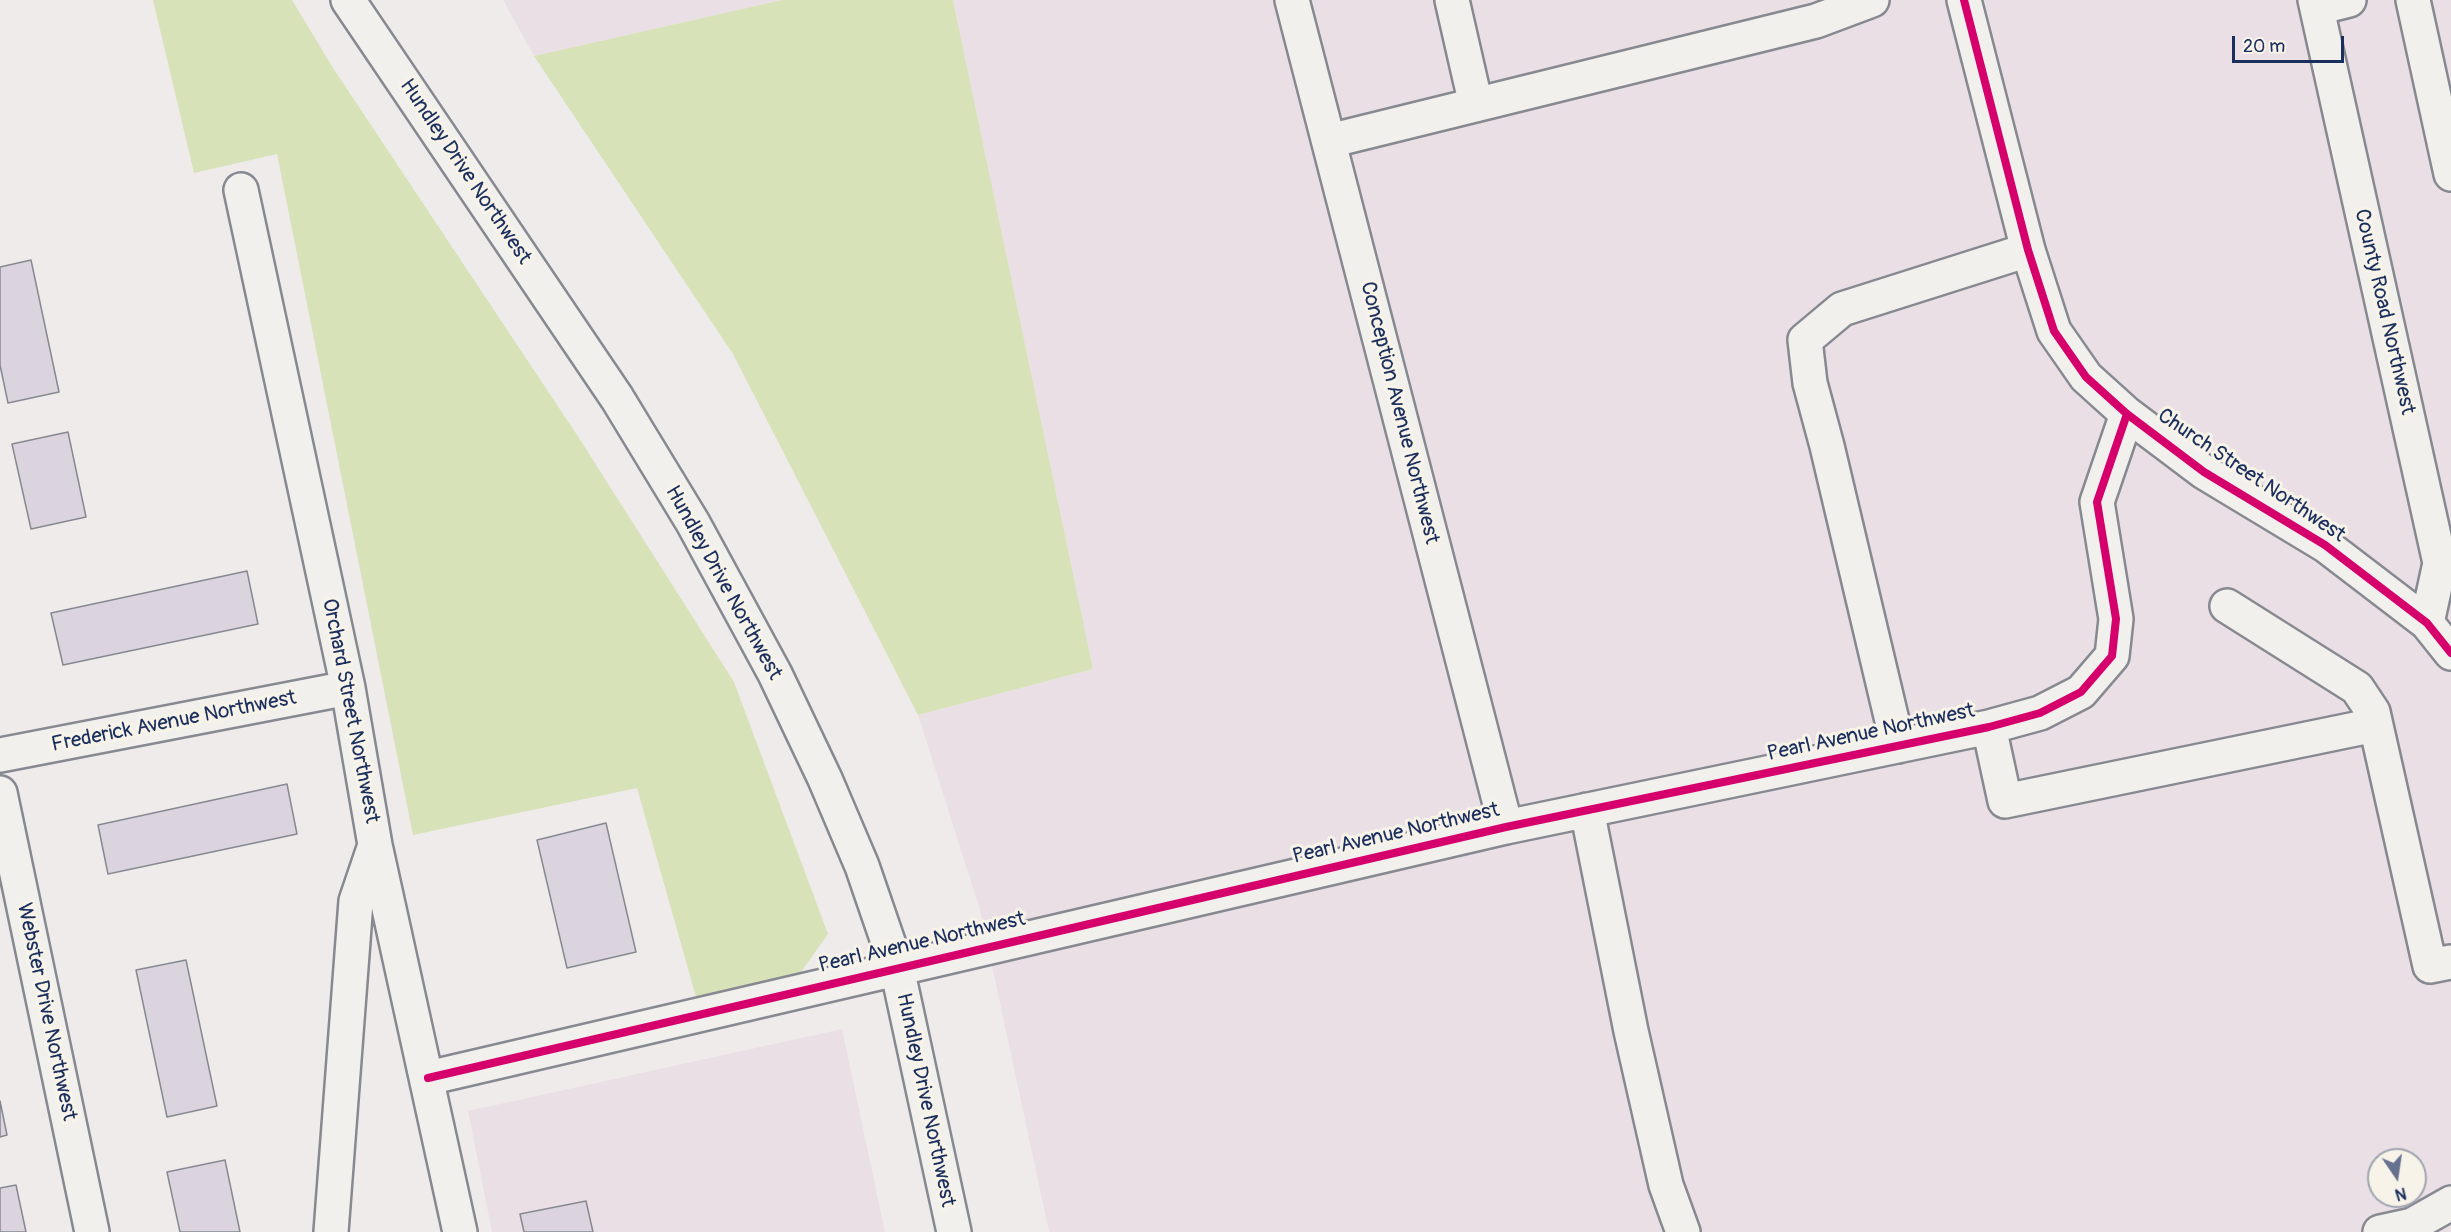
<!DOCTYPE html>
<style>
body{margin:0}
#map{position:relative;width:2451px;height:1232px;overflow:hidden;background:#f0ebeb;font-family:Pangolin,sans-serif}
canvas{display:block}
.north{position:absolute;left:2367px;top:1148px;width:60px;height:60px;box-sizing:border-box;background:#f7f3e8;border:2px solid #9fa5b1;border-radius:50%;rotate:167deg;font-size:16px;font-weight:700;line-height:24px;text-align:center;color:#1b2f5e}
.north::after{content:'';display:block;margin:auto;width:21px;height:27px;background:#66718f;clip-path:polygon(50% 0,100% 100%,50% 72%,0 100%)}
.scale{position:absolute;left:2232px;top:36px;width:112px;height:27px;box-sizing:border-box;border:3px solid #1b2f5e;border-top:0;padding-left:8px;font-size:18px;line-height:21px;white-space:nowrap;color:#1b2f5e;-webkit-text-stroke:4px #f7f3e8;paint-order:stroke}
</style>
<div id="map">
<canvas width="2451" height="1232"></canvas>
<div class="north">N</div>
<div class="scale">20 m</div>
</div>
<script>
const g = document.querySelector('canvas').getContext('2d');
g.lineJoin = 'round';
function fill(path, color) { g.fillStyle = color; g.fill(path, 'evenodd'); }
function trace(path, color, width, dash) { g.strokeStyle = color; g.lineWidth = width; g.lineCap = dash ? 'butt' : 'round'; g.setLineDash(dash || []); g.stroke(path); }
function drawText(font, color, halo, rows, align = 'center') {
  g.font = font + ' Pangolin,sans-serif'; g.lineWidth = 6; g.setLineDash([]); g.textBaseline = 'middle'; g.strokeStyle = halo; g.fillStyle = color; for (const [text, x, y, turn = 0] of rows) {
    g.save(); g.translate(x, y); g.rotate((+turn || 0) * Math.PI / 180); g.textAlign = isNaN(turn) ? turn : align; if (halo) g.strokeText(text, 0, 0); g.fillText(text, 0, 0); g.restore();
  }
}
fill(new Path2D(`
 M503,0H782L534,56Z
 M953,0H2451V1232H1049L980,910L918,715L1093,669ZM2379,1160H2415V1196H2379Z
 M842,1029L885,1232H492L468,1111Z`), '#ebdfe6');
fill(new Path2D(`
 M153,0H292L335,71L579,438L734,682L828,934L801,972L696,997L637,788L413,835L277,154L194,173Z
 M782,0H953L1093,669L918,715L733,354L534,56Z`), '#d7e2b9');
const building = new Path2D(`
 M31,260L59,392L8,403L0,365V267Z
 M68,432L86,517L31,529L12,444Z
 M247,571L258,624L63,665L51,613Z
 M287,784L297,834L108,874L98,825Z
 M606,823L636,952L567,968L537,840Z
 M186,960L217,1106L167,1117L136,970Z
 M0,1101L7,1135L0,1137Z
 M225,1160L240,1232H180L167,1172Z
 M16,1185L26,1232H0V1188Z
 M586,1201L593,1232H524L520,1214Z`);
fill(building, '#dbd3dd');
trace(building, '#878991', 1.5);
const minor = new Path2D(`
 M348,0L617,398L693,523L775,674L825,779L862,866L897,968L954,1232
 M1292,0L1506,827
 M1452,0L1476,105
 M1964,0L2028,250L2054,331L2086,377L2127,414L2204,472L2325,545L2427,623L2451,653
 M2315,0L2440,563L2427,623
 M2413,0L2451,174
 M2317,8L2349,0
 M1329,141L1816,21L1872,0
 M241,190L348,688L375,845L460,1232
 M2227,606L2357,688L2373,712L2430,966L2451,962
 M1989,727L2005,801L2375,725
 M1898,746L1827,446L1810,383L1805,340L1842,309L2028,250
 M0,755L348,688
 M0,793L92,1232
 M1587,810L1631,1031L1666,1185L1683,1232
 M428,1078L1506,827L1989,727L2040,713L2081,692L2112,656L2116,619L2097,502L2127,414
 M331,1232L356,901L375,845
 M2380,1232L2412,1225L2451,1203`);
trace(minor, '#878991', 38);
trace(minor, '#f2f0ed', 33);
trace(new Path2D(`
 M1964,0L2028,250L2054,331L2086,377L2127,414L2204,472L2325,545L2427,623L2451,653
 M428,1078L1506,827L1989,727L2040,713L2081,692L2112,656L2116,619L2097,502L2127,414`), '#d6006c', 8);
drawText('21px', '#1b2f5e', '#f7f3e8', [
 ["Hundley Drive Northwest",465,172,56],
 ["County Road Northwest",2384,312,77],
 ["Conception Avenue Northwest",1399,413,76],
 ["Church Street Northwest",2251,476,34],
 ["Hundley Drive Northwest",723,583,61],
 ["Orchard Street Northwest",350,711,79],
 ["Frederick Avenue Northwest",174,722,-11],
 ["Pearl Avenue Northwest",1871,733,-12],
 ["Pearl Avenue Northwest",1396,834,-13],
 ["Pearl Avenue Northwest",922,943,-13],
 ["Webster Drive Northwest",46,1012,78],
 ["Hundley Drive Northwest",925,1100,78]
]);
</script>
